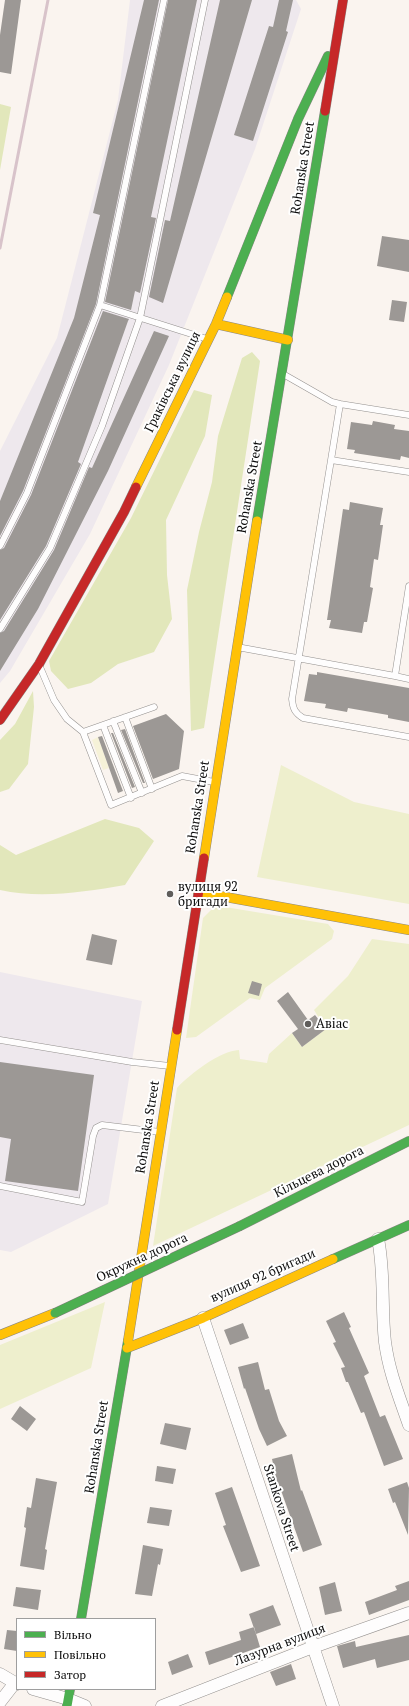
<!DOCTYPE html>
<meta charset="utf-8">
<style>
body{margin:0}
#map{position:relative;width:409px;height:1706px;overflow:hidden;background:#faf4ef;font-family:"PT Serif",serif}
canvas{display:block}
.legend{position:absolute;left:16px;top:1618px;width:140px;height:72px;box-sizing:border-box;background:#fff;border:1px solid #9e9e9e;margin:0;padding:5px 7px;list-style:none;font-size:12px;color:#0c0c0c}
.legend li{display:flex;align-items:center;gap:8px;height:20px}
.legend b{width:20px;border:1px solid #9e9e9e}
</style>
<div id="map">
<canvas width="409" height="1706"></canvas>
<ul class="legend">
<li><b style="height:5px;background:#4caf50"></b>Вільно</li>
<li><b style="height:5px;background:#ffc107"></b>Повільно</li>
<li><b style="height:5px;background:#c62828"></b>Затор</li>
</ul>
</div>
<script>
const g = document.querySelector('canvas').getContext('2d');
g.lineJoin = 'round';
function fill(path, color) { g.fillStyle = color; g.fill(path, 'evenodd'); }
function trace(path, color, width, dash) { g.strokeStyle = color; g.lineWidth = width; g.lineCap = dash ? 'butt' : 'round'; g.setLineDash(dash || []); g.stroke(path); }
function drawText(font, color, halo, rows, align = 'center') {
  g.font = font + ' "PT Serif",serif'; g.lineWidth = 4; g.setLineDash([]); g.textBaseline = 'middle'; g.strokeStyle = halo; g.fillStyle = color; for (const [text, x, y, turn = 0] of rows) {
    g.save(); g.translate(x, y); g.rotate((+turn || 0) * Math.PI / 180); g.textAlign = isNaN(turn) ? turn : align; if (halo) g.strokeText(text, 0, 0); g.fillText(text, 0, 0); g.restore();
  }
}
fill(new Path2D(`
 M130,0H296L301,9L255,149L169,365L90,534L10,671L0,683V451L57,338L118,100Z
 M0,972L142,1001L108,1204L11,1252L0,1250Z`), '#eee8ed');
fill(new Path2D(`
 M281,765L354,802L409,814V904L257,877Z
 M219,906L328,924L334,931L332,939L265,988L260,1000L250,998L196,1037L186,1038L203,918L211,910Z
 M372,939L409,944V1125L153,1246L177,1088C191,1073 220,1051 239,1050L240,1059L267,1063L269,1054L292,1033L302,1047L326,1029L314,1010L348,976Z
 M105,1302L91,1368L0,1409V1345Z`), '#eeefcd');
fill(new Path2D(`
 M0,104L11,107L0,170Z
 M252,352L260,361L204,728L191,731L187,590L199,532L212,482L218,436L242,358Z
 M194,390L212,395L205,436L166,520L167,575L172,619L154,652L118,664L91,683L68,689L51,671L49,661L131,518Z
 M33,691L34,707L28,764L9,789L0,792V740L15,724Z
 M105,819L139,828L154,841L125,885C84,892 41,899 0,890V845L16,855Z`), '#e2e7bb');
fill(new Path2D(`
 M98,737L109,768L103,770L92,740Z`), '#f6f2d8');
fill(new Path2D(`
 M5,0H21L11,74L0,72V35Z
 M144,0H159L96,304L23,491L0,536V501L74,318L100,215L93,213Z
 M168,0H197L151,217L156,218L140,293L135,291L131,310L105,302Z
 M220,0H252L163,303L149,297L165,220L170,221Z
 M279,0H293L286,31L288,32L253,141L234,135L269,26L273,27Z
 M382,236L409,240V272L377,266Z
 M392,300L407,302L404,322L389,320Z
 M103,311L129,319L128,321L78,462L81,464L46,546L0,620V550L4,548L31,495Z
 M154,331L169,336L108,471L38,609L0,671V633L4,631L54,550L89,467L92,468Z
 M373,421L395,425L394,429L409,431V458L401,456L400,460L354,453L355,450L347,449L351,422L372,425Z
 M350,502L383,508L380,525H383L378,560L374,559L370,587L373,588L367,622H364L362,633L329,628L331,620H327L343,509L349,510Z
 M317,672L409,688V722L388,718V715L348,708L347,712L325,708L326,704L304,701L309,674L317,675Z
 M166,714L184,731L179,769L153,779L133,726Z
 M125,729L145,783H143L121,730Z
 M111,733H113L135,787L132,788Z
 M102,736L123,791L118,793L98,737Z
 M92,934L117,940L112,965L86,960Z
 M252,981L262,984L259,996L248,993Z
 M288,992L308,1020L315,1015L326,1029L302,1047L292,1033L298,1029L277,1001Z
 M0,1062L94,1075L78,1191L5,1181L11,1139L0,1137Z
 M344,1312L351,1327L349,1328L369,1373L364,1376L380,1417L385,1415L403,1459L384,1466L364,1412L361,1413L348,1382H346L341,1368L345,1367L333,1343L336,1342L326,1321Z
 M243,1323L249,1338L230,1345L224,1330Z
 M258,1362L265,1390L269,1389L279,1421L287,1436L267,1446L259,1429L245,1388L244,1389L238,1367Z
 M20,1406L36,1419L27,1431L11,1419Z
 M165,1423L191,1428L186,1450L160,1444Z
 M292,1454L301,1491L302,1490L322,1545L303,1552L278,1482L277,1483L272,1459Z
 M157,1466L176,1469L173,1484L155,1481Z
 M36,1478L57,1482L45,1549L47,1550L44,1570L20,1566L26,1528L24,1527L27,1507L31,1508Z
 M407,1482L409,1488L408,1535L395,1502L393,1503L388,1489Z
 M232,1487L260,1566L241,1572L223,1526L226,1525L215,1493Z
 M150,1507L172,1510L169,1526L147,1523Z
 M143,1545L163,1549L160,1565L158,1564L152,1596L135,1594Z
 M409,1581V1600L369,1615L365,1602L397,1590L395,1586Z
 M335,1582L342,1611L325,1615L319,1587Z
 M16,1587L41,1590L38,1610L13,1606Z
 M273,1605L281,1625L256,1634L249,1614Z
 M254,1627L260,1647L209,1665L205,1652L241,1640L239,1632Z
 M7,1630L17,1631V1651L4,1649Z
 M409,1635V1660L377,1668L375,1659L343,1668L337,1646L355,1641L356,1647Z
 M188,1654L193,1667L172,1675L168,1662Z
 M291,1664L296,1679L276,1686L270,1672Z`), '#9c9895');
const lane = new Path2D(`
 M100,305L207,339
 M283,374L332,402L340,404
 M409,415L340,404L331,460L409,472
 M331,460L292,699C293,709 295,713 303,718L409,737
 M0,546L27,493L100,305L164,0
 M409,586L395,676L409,679
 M0,629L50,548L102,426L140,318L205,0
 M237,647L395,676
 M40,667L54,700L67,719L83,732L111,805L182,776L214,782
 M125,717L152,789
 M113,721L142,793
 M103,725L131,798
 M83,732L154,707
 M0,1040L132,1062L170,1066
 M0,1186L82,1202L93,1136L96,1128L102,1125L160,1132`);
const street = new Path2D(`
 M378,1239C385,1273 381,1308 385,1342C389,1372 399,1396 409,1425
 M203,1318L333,1706
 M0,1674L17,1684
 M33,1689L68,1699L85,1706
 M0,1702L14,1684
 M162,1706L313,1647L409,1613`);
const fast = new Path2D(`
 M227,297L298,119L328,56
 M257,521L325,111
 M240,1226L409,1141
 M333,1259L409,1225
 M81,1619L128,1341
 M67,1706L70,1689`);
const slow = new Path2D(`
 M216,324L288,340
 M136,487L216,324L227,297
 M204,858L257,521
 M198,892L409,930
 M0,1335L55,1313
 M128,1341L177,1030
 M127,1348L203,1318L333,1259`);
const jam = new Path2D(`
 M325,111L343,0
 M0,720L39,664L124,512L136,487
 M177,1030L204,858`);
trace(lane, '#93908e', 7);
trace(street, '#93908e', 13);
trace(fast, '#8a8785', 10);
trace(slow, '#8a8785', 10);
trace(jam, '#8a8785', 10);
trace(lane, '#fefdfd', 6);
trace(street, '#fefdfd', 12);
trace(fast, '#4caf50', 9);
trace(slow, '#ffc107', 9);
trace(jam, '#c62828', 9);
trace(new Path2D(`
 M0,248L48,0`), '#d8c3ca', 3);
const fastBridge = new Path2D(`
 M55,1313L240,1226`);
trace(fastBridge, '#807e7c', 10, []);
trace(fastBridge, '#4caf50', 9);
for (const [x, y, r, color] of [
 [170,894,4,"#5f5d5b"],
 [308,1024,4,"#5f5d5b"]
]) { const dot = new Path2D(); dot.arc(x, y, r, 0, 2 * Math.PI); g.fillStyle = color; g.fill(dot); trace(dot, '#fff', 1.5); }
drawText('13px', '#0c0c0c', '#fff', [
 ["Rohanska Street",303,168,-81],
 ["Граківська вулиця",173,382,-64],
 ["Rohanska Street",250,487,-80],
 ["Rohanska Street",198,807,-81],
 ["Rohanska Street",148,1127,-81],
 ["Кільцева дорога",319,1172,-27],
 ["Окружна дорога",142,1258,-25],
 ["вулиця 92 бригади",263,1276,-24],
 ["Rohanska Street",97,1447,-81],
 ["Stankova Street",281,1508,72],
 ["Лазурна вулиця",280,1645,-21]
]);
drawText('13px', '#0c0c0c', '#fff', [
 ["вулиця 92",178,887],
 ["бригади",178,902],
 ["Авіас",316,1024]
], 'left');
</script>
